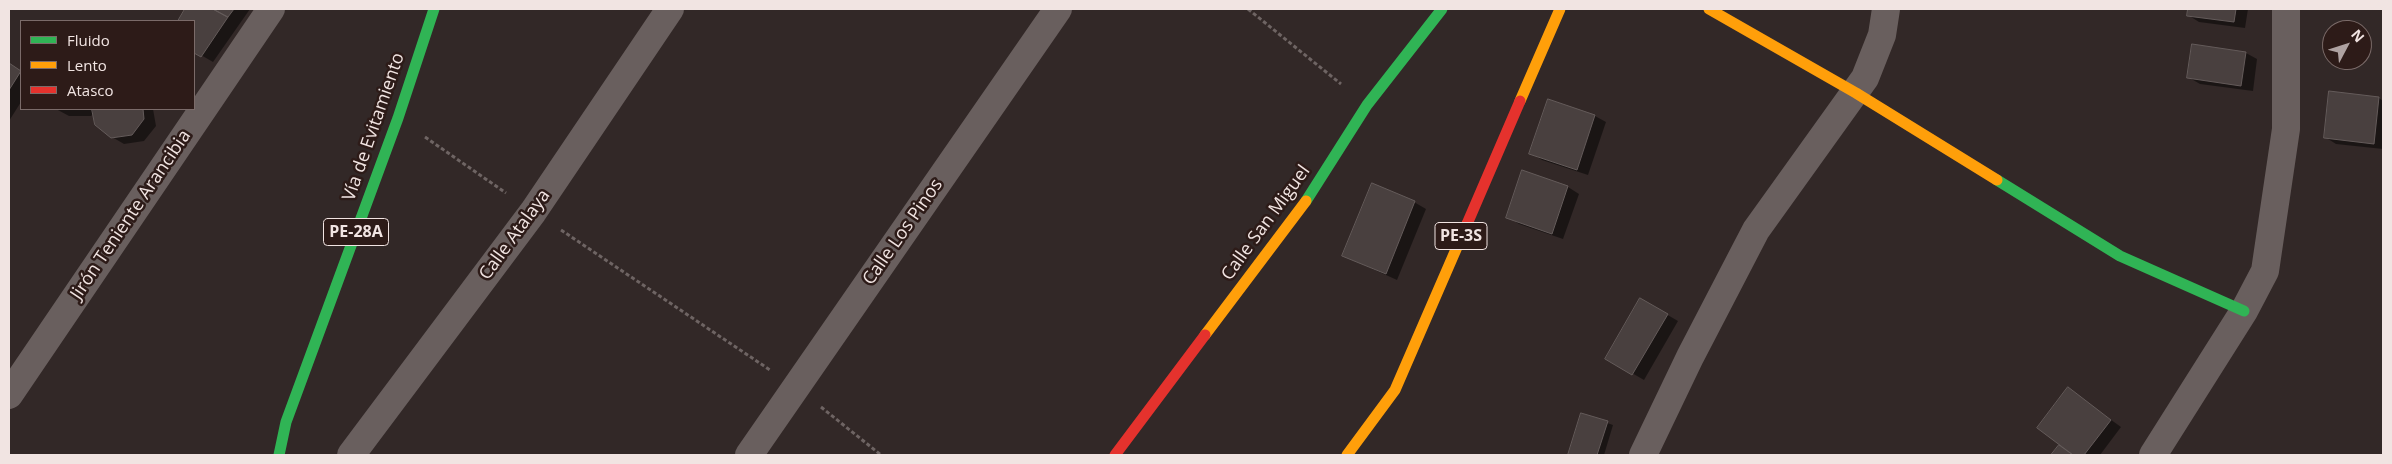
<!DOCTYPE html>
<meta charset="utf-8">
<style>
body{margin:0}
#map{position:relative;width:2392px;height:464px;overflow:hidden;background:#322827;font-family:"Open Sans",sans-serif}
canvas{display:block}
.frame{position:absolute;inset:0;border:10px solid #f1e4e2;pointer-events:none}
.legend{position:absolute;left:20px;top:20px;width:175px;height:90px;box-sizing:border-box;background:#2d1b18;border:1px solid #7b6b69;margin:0;padding:6px 9px;list-style:none;font-size:15px;color:#f1e4e2}
.legend li{display:flex;align-items:center;gap:10px;height:25px}
.legend b{width:25px;border:1px solid #7b6b69}
.north{position:absolute;left:2322px;top:20px;width:50px;height:50px;box-sizing:border-box;background:#2d1b18;border:1px solid #7b6b69;border-radius:50%;rotate:50deg;font-size:14px;font-weight:700;line-height:20px;text-align:center;color:#f1e4e2}
.north::after{content:'';display:block;margin:auto;width:18px;height:22px;background:#aea2a1;clip-path:polygon(50% 0,100% 100%,50% 72%,0 100%)}
</style>
<div id="map">
<canvas width="2392" height="464"></canvas>
<div class="frame"></div>
<ul class="legend">
<li><b style="height:6px;background:#30b455"></b>Fluido</li>
<li><b style="height:6px;background:#ff9f0a"></b>Lento</li>
<li><b style="height:6px;background:#e5322d"></b>Atasco</li>
</ul>
<div class="north">N</div>
</div>
<script>
const g = document.querySelector('canvas').getContext('2d');
g.lineJoin = 'round';
function fill(path, color) { g.fillStyle = color; g.fill(path, 'evenodd'); }
function trace(path, color, width, dash) { g.strokeStyle = color; g.lineWidth = width; g.lineCap = dash ? 'butt' : 'round'; g.setLineDash(dash || []); g.stroke(path); }
function drawText(font, color, halo, rows, align = 'center') {
  g.font = font + ' "Open Sans",sans-serif'; g.lineWidth = 5; g.setLineDash([]); g.textBaseline = 'middle'; g.strokeStyle = halo; g.fillStyle = color; for (const [text, x, y, turn = 0] of rows) {
    g.save(); g.translate(x, y); g.rotate((+turn || 0) * Math.PI / 180); g.textAlign = isNaN(turn) ? turn : align; if (halo) g.strokeText(text, 0, 0); g.fillText(text, 0, 0); g.restore();
  }
}
fill(new Path2D(`
 M186,9H250L213,62L194,51V21H179Z
 M2189,9H2248L2245,28L2199,22L2188,15Z
 M2246,53L2257,59L2253,91L2200,84L2188,77Z
 M9,63L21,72V102L9,121Z
 M2330,92L2379,98L2383,101V149L2336,144L2325,137Z
 M56,109H153L156,126L144,141L124,144L112,137L94,113L91,116H69Z
 M1595,116L1606,122L1588,175L1542,160L1531,153Z
 M1568,187L1579,194L1563,239L1519,224L1508,217Z
 M1414,202L1426,209L1397,280L1344,256Z
 M1640,299L1678,321L1644,380L1606,358Z
 M2068,389L2121,427L2100,455H2053L2061,445Z
 M1582,414L1613,425L1604,455H1569Z`), '#0007');
const building = new Path2D(`
 M185,9H213L228,17L201,57L194,53V21H178Z
 M213,9H234L228,17Z
 M2188,9H2236L2234,22L2187,16Z
 M2192,44L2246,52L2241,86L2187,78Z
 M9,63L21,71L9,90Z
 M2329,91L2379,97L2374,144L2324,138Z
 M1548,99L1595,115L1577,170L1529,154Z
 M92,109H143L144,119L132,135L111,138L95,125Z
 M1522,170L1568,186L1552,234L1506,218Z
 M1372,183L1415,201L1386,274L1342,256Z
 M1640,298L1668,314L1632,375L1605,359Z
 M2068,387L2111,420L2084,455H2073L2037,428Z
 M1581,413L1608,421L1597,455H1568Z
 M2059,445L2073,455H2051Z`);
fill(building, '#49403f');
trace(building, '#645b5a', 1);
trace(new Path2D(`
 M1248,9L1341,84
 M425,137L506,193
 M561,230L770,370
 M821,407L881,455`), '#6e6463', 3, [4, 2.5]);
trace(new Path2D(`
 M9,395L271,9
 M351,455L533,212L670,9
 M749,455L1058,9
 M1643,455L1690,357L1756,230L1865,78L1882,35L1886,9
 M2153,455L2244,311L2265,271L2286,129V9`), '#695f5e', 28);
trace(new Path2D(`
 M1997,180L2120,256L2244,311
 M1306,201L1367,105L1442,9
 M279,455L286,422L398,118L434,9`), '#30b455', 11);
trace(new Path2D(`
 M1709,9L1856,93L1997,180
 M1520,101L1560,9
 M1205,335L1306,201
 M1347,455L1395,390L1467,224`), '#ff9f0a', 11);
trace(new Path2D(`
 M1467,224L1520,101
 M1115,455L1205,335`), '#e5322d', 11);
for (const [x, y, w] of [
 [356,232,65],
 [1461,236,52]
]) { const box = new Path2D(); box.roundRect(x - w / 2, y - 13.5, w, 27, 4); g.fillStyle = '#2d1b18'; g.fill(box); trace(box, '#f1e4e2', 1); }
drawText('bold 16px', '#f1e4e2', null, [
 ["PE-28A",356,232],
 ["PE-3S",1461,236]
]);
drawText('18px', '#f1e4e2', '#2d1b18', [
 ["Vía de Evitamiento",374,127,-71],
 ["Jirón Teniente Arancibia",131,215,-56],
 ["Calle San Miguel",1266,223,-54],
 ["Calle Los Pinos",903,232,-55],
 ["Calle Atalaya",515,235,-54]
]);
</script>
